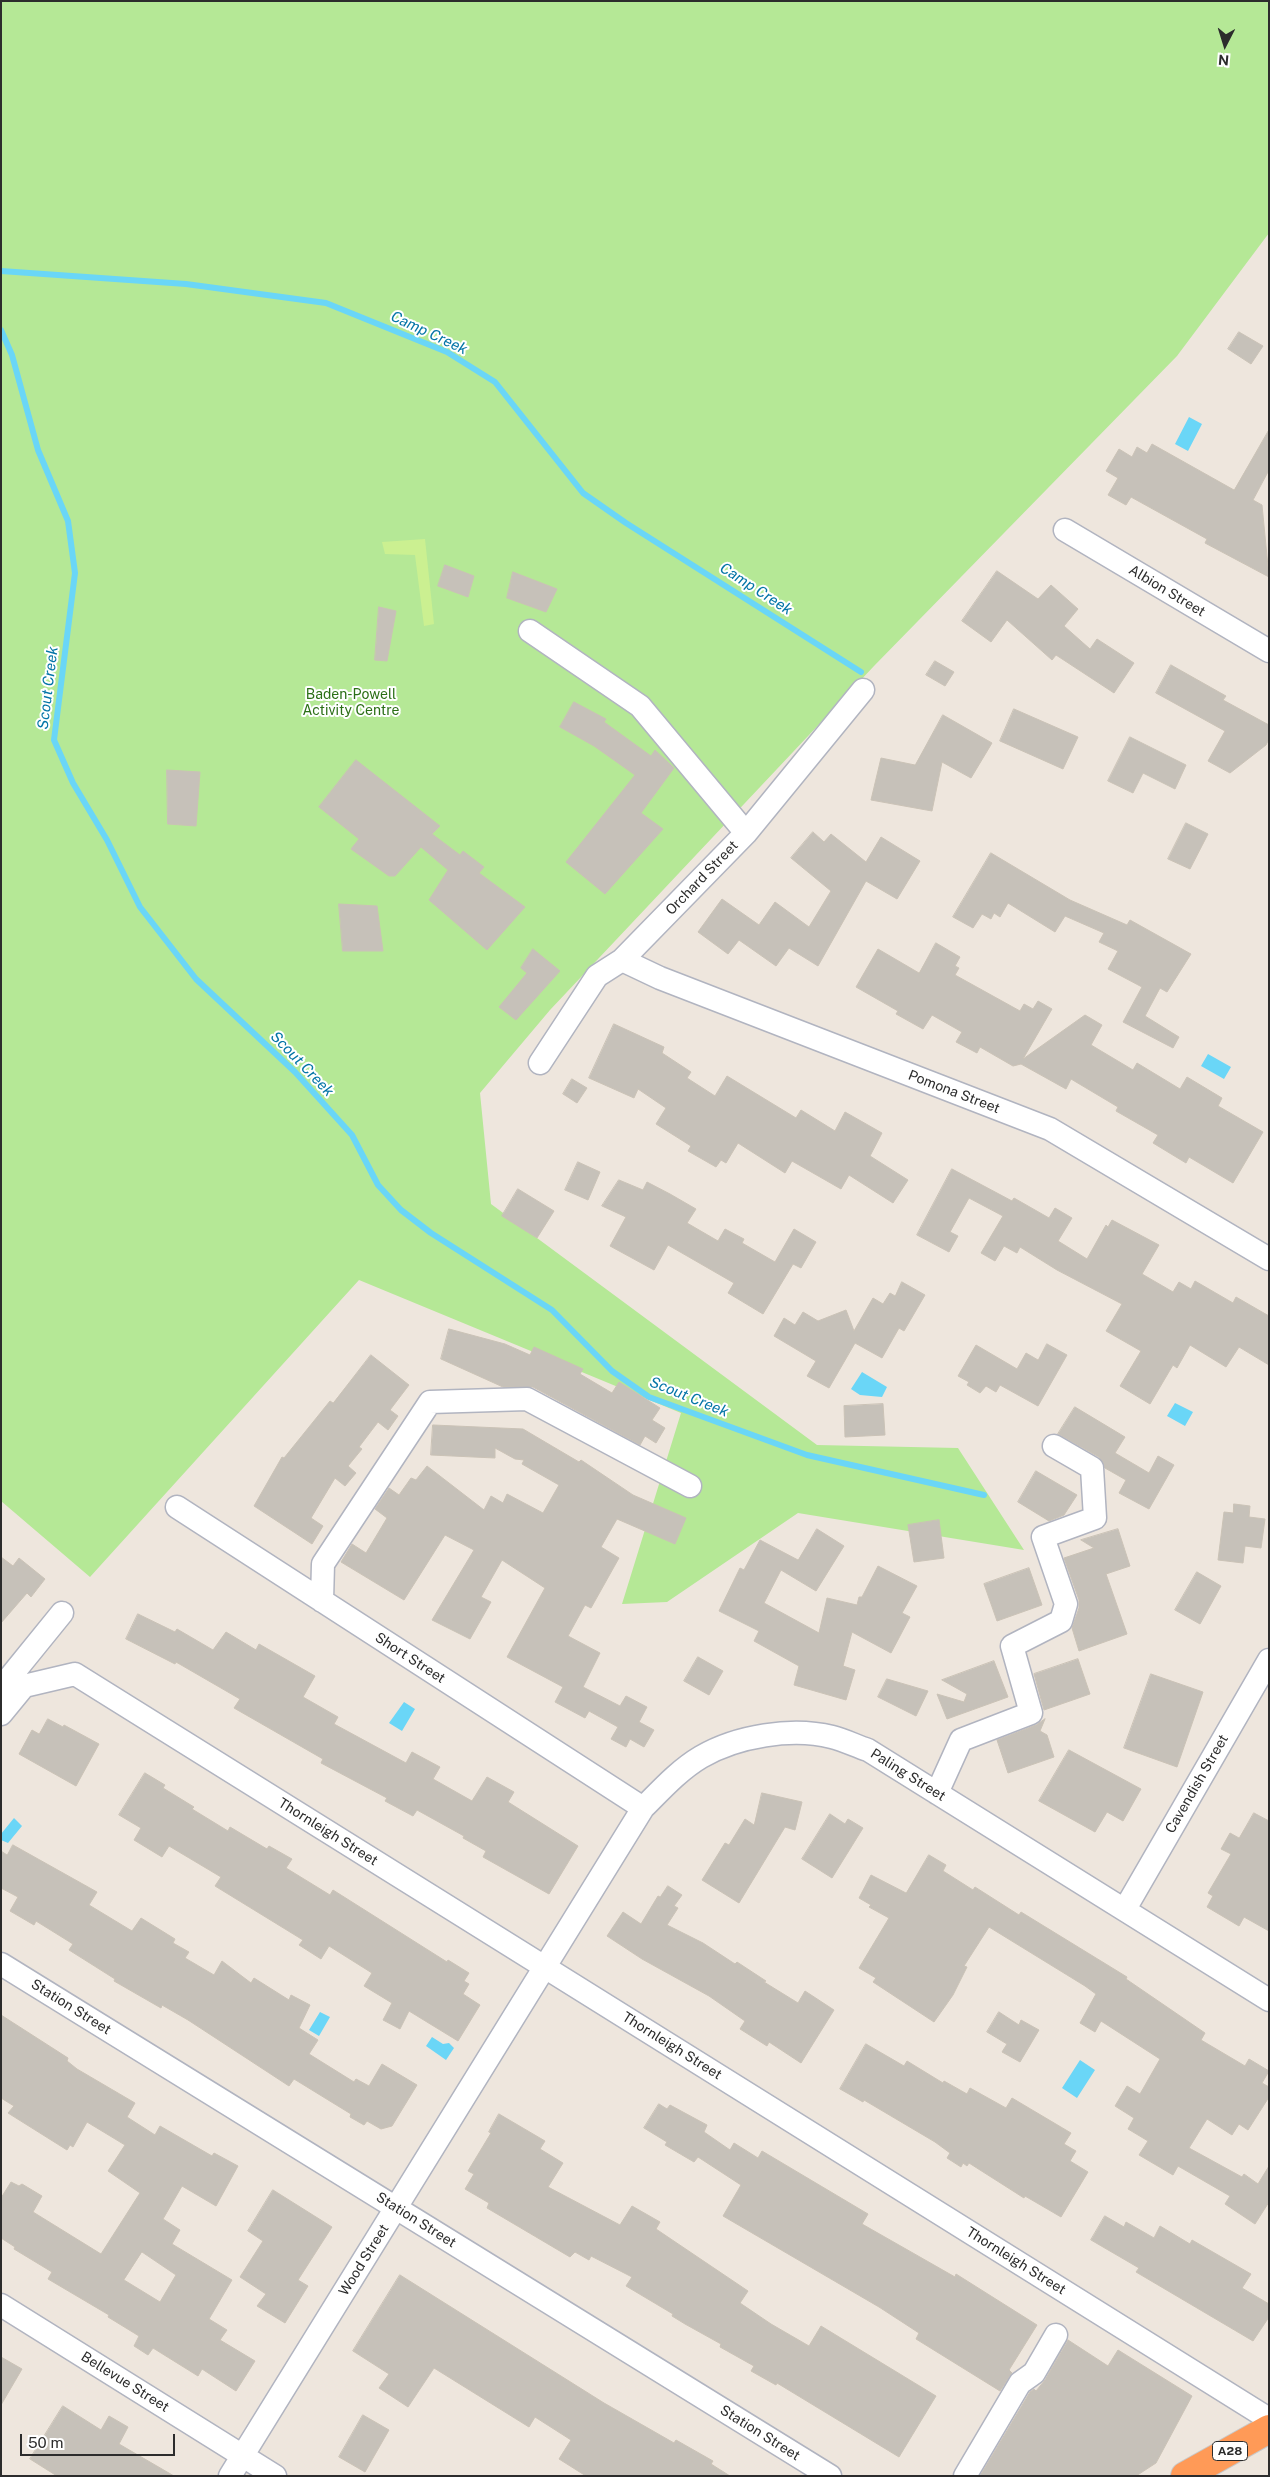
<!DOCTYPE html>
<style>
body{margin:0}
#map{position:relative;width:1270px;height:2477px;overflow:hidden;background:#eee6dd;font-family:"Public Sans",sans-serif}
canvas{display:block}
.frame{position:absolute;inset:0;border:2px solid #2c2c2c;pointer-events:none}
.north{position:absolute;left:1200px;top:20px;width:50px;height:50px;-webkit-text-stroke:4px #fff;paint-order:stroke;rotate:185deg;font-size:14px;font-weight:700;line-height:20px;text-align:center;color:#2c2c2c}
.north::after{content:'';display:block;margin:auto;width:18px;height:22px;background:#2c2c2c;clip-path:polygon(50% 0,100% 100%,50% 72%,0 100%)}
.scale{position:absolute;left:20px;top:2434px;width:155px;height:22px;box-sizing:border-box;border:2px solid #2c2c2c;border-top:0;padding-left:6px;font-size:15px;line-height:18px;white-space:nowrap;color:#2c2c2c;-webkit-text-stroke:4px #fff;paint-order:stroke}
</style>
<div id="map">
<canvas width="1270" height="2477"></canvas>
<div class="frame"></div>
<div class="north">N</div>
<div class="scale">50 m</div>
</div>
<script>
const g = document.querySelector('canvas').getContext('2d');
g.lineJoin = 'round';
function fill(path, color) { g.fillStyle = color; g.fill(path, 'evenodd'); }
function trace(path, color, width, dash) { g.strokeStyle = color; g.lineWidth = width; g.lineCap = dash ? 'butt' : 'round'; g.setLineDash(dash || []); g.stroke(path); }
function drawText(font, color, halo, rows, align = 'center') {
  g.font = font + ' "Public Sans",sans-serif'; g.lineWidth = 4; g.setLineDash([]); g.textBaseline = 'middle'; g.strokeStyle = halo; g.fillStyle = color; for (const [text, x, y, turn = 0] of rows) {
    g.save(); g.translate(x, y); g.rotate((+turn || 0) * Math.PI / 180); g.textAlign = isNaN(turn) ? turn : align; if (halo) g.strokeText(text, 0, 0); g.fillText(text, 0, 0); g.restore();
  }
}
fill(new Path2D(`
 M1,1H1269V233L1177,356L874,666L550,1010L480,1093L491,1204L817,1445L958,1448L1024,1550L798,1513L667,1602L622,1604L681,1413L359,1280L90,1577L1,1501Z`), '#b5e896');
fill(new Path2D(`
 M425,539L434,624L424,626L415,555L385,554L382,542Z`), '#cbf091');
fill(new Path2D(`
 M1189,417L1202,424L1188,451L1175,444Z
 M1208,1054L1231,1067L1224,1079L1201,1066Z
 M862,1372L887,1387L882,1397L860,1395L851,1389Z
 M1175,1403L1193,1412L1185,1426L1167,1416Z
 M404,1702L415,1709L402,1731L389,1723Z
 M14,1818L22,1826L8,1843L1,1840V1834Z
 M320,2012L330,2017L319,2036L309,2030Z
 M432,2037L443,2044L449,2043L454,2048L446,2060L426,2046Z
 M1080,2060L1095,2070L1077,2098L1062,2088Z`), '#6ad6f7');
trace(new Path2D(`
 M1,271L186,284L326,303L447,352L495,382L583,493L626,523L861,672
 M1,330L12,355L38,450L68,521L75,573L54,740L73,783L107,840L140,907L196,979L295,1072L352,1135L378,1185L401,1210L431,1233L552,1310L612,1371L649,1397L807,1455L984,1495`), '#6ad6f7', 6);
const building = new Path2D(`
 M1239,332L1263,346L1251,364L1228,349Z
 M1269,430V470L1253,500L1262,505L1269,577L1205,543L1207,539L1131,497L1126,505L1108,495L1118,478L1106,471L1119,449L1132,457L1137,447L1147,453L1152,444L1234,490Z
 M445,565L474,576L468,597L438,586Z
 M997,571L1038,599L1051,585L1078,609L1064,626L1090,649L1097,639L1134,663L1114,693L1056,655L1052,660L1007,620L991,642L962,621Z
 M513,572L557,589L546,612L507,598Z
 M379,607L396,611L387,661L375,660Z
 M935,661L954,672L945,686L926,675Z
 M1171,665L1226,696L1223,700L1269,725V739L1266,745L1230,773L1208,761L1225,731L1156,693Z
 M574,702L606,719L604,722L651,756L655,750L674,768L641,813L663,829L605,894L566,862L635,775L594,746L560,727Z
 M1014,709L1078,737L1063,769L1000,741Z
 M943,715L992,743L971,778L942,762L932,811L871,800L881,758L915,765Z
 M1130,737L1186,765L1175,789L1143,773L1133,793L1108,781Z
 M356,760L440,826L432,834L460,855L463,851L484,867L479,873L525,907L487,950L429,900L448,870L421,847L395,876H389L351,849L359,839L319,807Z
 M167,770L200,772L196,826L168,824Z
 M1186,823L1208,834L1190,869L1168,859Z
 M813,832L824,842L831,834L866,862L881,837L920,861L897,899L866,881L818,966L789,948L776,966L739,940L728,954L698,932L722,899L759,925L775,902L809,927L831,891L791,858Z
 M991,853L1070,900L1127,925L1130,920L1191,954L1167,992L1160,988L1145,1016L1179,1037L1173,1048L1123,1022L1142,987L1108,969L1118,951L1099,942L1104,933L1065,916L1055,932L1008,903L1000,917L994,913L991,919L982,914L973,928L953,917Z
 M339,904L377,906L383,951H343Z
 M936,943L960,957L955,966L959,968L955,975L1020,1011L1024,1004L1033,1009L1038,1001L1052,1009L1023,1059L1085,1015L1102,1025L1091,1045L1133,1070L1137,1063L1180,1089L1187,1077L1222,1098L1218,1106L1263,1132L1233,1183L1189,1157L1186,1163L1153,1143L1158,1135L1116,1111L1118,1107L1071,1079L1066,1089L1021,1064L1013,1066L980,1047L977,1053L956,1042L962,1032L932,1015L923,1029L896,1014L898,1011L856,987L878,949L919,973Z
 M533,949L560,971L516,1020L499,1007L527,973L521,968Z
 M614,1024L664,1047L662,1053L691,1072L687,1078L715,1096L727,1076L796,1118L801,1110L835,1131L845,1112L882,1133L870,1156L908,1180L893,1203L849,1175L841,1189L792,1161L785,1173L738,1143L726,1163L721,1160L716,1167L688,1151L691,1146L656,1124L666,1108L638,1089L634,1098L589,1078Z
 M572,1079L587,1088L577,1103L563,1094Z
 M578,1162L600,1172L588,1200L565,1190Z
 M952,1169L1012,1201L1014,1198L1049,1218L1055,1208L1072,1218L1058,1241L1087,1259L1106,1225L1108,1227L1112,1220L1159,1245L1142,1274L1173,1292L1179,1282L1191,1289L1195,1281L1233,1303L1236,1297L1269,1316V1365L1239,1347L1226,1367L1190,1345L1177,1368L1173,1365L1150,1404L1120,1386L1141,1351L1106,1331L1122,1304L1057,1270L1020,1247L1017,1253L1004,1246L995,1261L981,1253L1003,1216L969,1198L950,1232L958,1236L949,1252L917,1235Z
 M619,1180L643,1190L647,1182L670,1194L696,1209L687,1223L718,1241L725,1229L744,1239L742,1243L775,1262L794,1229L816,1242L801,1268L793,1264L763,1314L728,1293L734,1283L668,1245L654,1270L610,1246L626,1217L602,1206Z
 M518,1189L554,1211L537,1238L502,1216Z
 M902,1282L925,1295L904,1331L899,1328L882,1358L855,1343L829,1388L807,1376L816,1361L774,1336L784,1318L795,1325L803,1312L818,1321L846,1310L854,1331L873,1298L883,1304L890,1293L895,1296Z
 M449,1329L505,1344L530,1355L534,1347L583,1369L580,1374L612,1393L619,1382L660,1408L652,1420L665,1428L656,1443L645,1436L640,1445L533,1387H503L441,1359Z
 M1047,1344L1067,1355L1038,1406L1000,1385L996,1392L986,1386L980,1393L967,1385L969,1382L958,1376L976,1345L1017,1369L1026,1353L1038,1360Z
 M371,1355L409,1385L390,1410L398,1416L388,1430L378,1422L359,1447L362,1449L348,1466L356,1473L345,1486L335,1478L311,1518L323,1526L312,1544L254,1506L282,1457L284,1458L330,1401L333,1403Z
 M883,1404L885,1435L845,1437L844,1406Z
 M1075,1407L1125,1437L1115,1453L1149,1473L1158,1456L1174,1465L1149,1509L1119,1493L1126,1480L1105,1468L1099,1457L1058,1434Z
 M433,1425L523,1429L579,1462L581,1460L633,1495L686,1518L675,1544L617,1519L601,1547L619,1558L591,1608L585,1605L568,1636L600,1653L583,1687L620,1706L626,1696L647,1707L639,1722L654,1730L644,1747L630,1739L626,1747L611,1739L618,1727L589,1711L585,1718L555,1702L563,1687L507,1657L545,1588L502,1560L481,1597L491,1602L470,1639L432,1620L474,1550L445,1535L404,1600L341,1562L352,1544L366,1553L387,1518L375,1509L389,1488L399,1495L411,1478L416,1480L427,1466L484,1510L491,1496L503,1503L507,1494L543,1513L559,1485L522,1464L524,1460L515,1459L495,1448V1458L431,1455Z
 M1036,1471L1077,1495L1064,1515L1049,1521L1018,1502Z
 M1234,1504L1250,1506L1249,1517L1265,1519L1261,1548L1245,1546L1243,1563L1218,1560L1224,1512L1233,1513Z
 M939,1520L944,1558L914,1562L908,1525Z
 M817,1529L844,1546L816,1591L781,1570L764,1603L819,1633L827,1598L857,1605L859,1597H862L878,1566L917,1586L902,1613L910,1617L891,1653L852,1632L843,1666L855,1670L846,1700L794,1685L799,1666L754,1641L759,1631L719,1611L740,1568L744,1570L760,1540L798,1560Z
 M1118,1529L1130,1566L1106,1574L1127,1634L1079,1651L1072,1628L1079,1608V1600L1064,1558L1094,1548L1081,1540Z
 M1,1557L13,1566L19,1558L45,1579L31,1597L27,1593L1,1623Z
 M1029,1568L1042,1605L997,1621L984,1584Z
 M1197,1572L1221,1586L1200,1624L1175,1610Z
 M138,1614L175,1632L177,1629L213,1650L226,1632L256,1650L259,1644L315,1676L303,1697L338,1717L334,1724L406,1763L412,1752L440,1767L433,1779L472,1801L487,1777L514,1792L508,1802L578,1846L549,1894L483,1857L486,1851L463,1838L464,1836L417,1810L413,1816L385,1801L387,1798L321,1763L323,1759L234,1708L240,1699L176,1662L175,1664L126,1639Z
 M698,1657L723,1671L709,1695L684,1681Z
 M1078,1659L1090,1694L1044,1710L1034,1674Z
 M994,1661L1008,1697L947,1719L937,1694L964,1702L967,1694L942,1680Z
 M1151,1674L1203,1692L1177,1767L1124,1748Z
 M887,1679L928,1691L916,1716L878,1697Z
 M48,1719L63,1727L64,1725L99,1744L76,1786L19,1754L32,1730L39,1734Z
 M1045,1719L1040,1731L1047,1735L1054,1757L1008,1773L997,1740L1036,1725Z
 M1069,1750L1141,1789L1123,1821L1107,1812L1095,1832L1039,1801Z
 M145,1773L165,1785L163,1788L194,1807L192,1809L228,1831L230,1827L267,1849L269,1846L292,1859L286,1868L330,1895L333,1890L447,1962L448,1960L469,1973L464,1981L469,1984L463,1994L480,2005L458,2041L409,2011L400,2029L383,2020L392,2003L364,1986L372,1973L329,1946L321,1959L299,1945L303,1940L215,1886L221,1877L169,1846L162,1857L134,1840L141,1828L119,1815Z
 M762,1793L802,1802L795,1830L785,1827L739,1903L702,1880L725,1843L729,1845L745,1819L754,1825Z
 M1254,1813L1269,1821V1931L1244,1917L1239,1926L1207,1907L1213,1896L1208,1893L1231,1854L1221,1849L1230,1833L1239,1838Z
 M830,1814L845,1824L848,1819L863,1828L832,1878L802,1859Z
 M13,1845L97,1892L89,1905L132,1931L141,1918L175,1939L173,1943L189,1952L185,1958L214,1975L222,1961L251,1983L254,1978L289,2000L291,1995L310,2005L299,2028L318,2040L309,2054L354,2082L356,2079L369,2086L382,2064L417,2085L392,2126L381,2129L367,2121L364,2125L350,2117L351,2114L294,2079L289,2086L188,2020L162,2005L161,2008L114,1981L115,1979L69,1950L73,1944L36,1921L34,1925L10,1911L18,1897L1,1888V1851L7,1855Z
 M929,1855L946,1865L943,1871L973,1890L975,1887L1019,1915L1021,1912L1127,1977L1126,1979L1205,2033L1201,2040L1245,2066L1249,2059L1269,2071L1262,2083L1269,2087V2097L1248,2130L1239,2124L1232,2135L1207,2119L1189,2148L1242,2177L1244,2174L1258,2184L1269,2166V2202L1255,2224L1225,2204L1230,2196L1178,2166L1173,2175L1139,2155L1148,2141L1128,2129L1134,2118L1115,2106L1127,2086L1140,2094L1160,2059L1101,2021L1095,2032L1080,2023L1096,1994L1085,1986L989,1927L964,1966L967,1967L953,1995L934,2022L873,1982L876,1978L859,1968L889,1918L869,1907L871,1905L859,1898L871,1875L906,1893Z
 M668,1886L682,1895L674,1906L678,1908L667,1925L703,1943L735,1964L737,1962L766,1981L764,1982L798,2003L805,1991L834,2010L801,2063L769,2042L767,2046L740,2029L745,2021L709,1996L642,1959L607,1936L623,1912L641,1924L658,1896L660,1897Z
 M999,2012L1019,2025L1021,2020L1039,2030L1020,2062L1002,2052L1007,2044L987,2032Z
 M1,2015L68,2058L67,2061L77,2069L135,2103L127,2117L155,2135L160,2126L212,2156L214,2153L238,2166L216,2206L182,2186L163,2219L180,2230L172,2244L232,2280L209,2319L227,2330L220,2340L255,2361L236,2391L202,2369L198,2376L153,2348L148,2355L134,2346L139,2336L108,2317L109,2315L48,2279L52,2272L14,2249L15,2247L1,2238V2198L11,2182L19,2186L22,2184L42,2196L33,2212L101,2254L140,2193L108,2171L125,2145L87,2122L73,2147L70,2145L67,2150L8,2113L14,2106L1,2098ZM142,2252L176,2275L160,2302L124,2280Z
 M866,2044L904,2066L907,2061L943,2083L944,2081L967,2094L970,2088L1006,2108L1012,2098L1071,2133L1064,2144L1076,2151L1070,2161L1088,2172L1061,2217L1025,2196L1024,2198L969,2163L967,2166L963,2163L961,2167L947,2158L950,2153L935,2142L864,2100L863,2102L840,2089Z
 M659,2104L667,2109L670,2105L707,2125L704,2132L730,2150L734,2143L758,2158L762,2151L868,2214L862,2224L955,2277L956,2274L1037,2325L1009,2370L1012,2373L1000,2391L916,2339L919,2333L879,2307L723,2216L741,2185L698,2157L694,2162L665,2145L667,2142L644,2128Z
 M499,2114L545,2141L540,2149L563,2163L548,2187L620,2225L632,2206L660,2222L656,2229L748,2291L740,2303L771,2324L809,2346L821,2326L936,2396L899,2457L777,2383L776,2385L751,2371L754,2366L720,2347L721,2344L685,2324L672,2316L673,2314L626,2286L632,2277L591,2256L589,2260L575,2252L570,2257L487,2208L489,2203L465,2189L474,2174L468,2171L491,2133L489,2132Z
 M273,2190L332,2227L298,2280L308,2286L285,2323L257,2306L266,2294L240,2277L263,2241L248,2231Z
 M1105,2216L1124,2227L1126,2222L1154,2238L1160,2226L1190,2244L1192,2240L1251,2274L1242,2288L1269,2304V2317L1253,2341L1136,2272L1139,2268L1091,2240Z
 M400,2275L604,2403L674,2443L676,2440L713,2461L711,2464L730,2476H586L559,2459L571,2440L535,2417L529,2427L434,2368L408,2407L379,2388L389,2374L353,2351Z
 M1068,2340L1108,2366L1118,2350L1192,2396L1156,2463L1136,2476H980L1030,2392L1034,2389L1036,2391L1045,2380Z
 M1,2357L22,2369L1,2405Z
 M63,2406L101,2430L109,2416L128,2427L119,2444L174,2476H57L30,2459Z
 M363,2415L389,2430L365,2472L339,2457Z`);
fill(building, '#c6c1b9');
trace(building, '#cac2b6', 1);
const minor = new Path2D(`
 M1065,530L1269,651
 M530,631L640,706L746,833
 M622,960L660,978L1050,1129L1269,1259
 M540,1063L597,976L622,960L746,833L863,690
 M177,1507L643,1808
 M322,1601L323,1564L430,1402L527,1399L690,1486
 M1,1692L2,1687L62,1613
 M1,1714L24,1686L75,1674L1269,2419
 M937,1793L961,1740L1031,1713L1012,1646L1061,1621L1066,1604L1043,1537L1095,1518L1092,1468L1054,1446
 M1125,1909L1269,1660
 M1,1964L830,2476
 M1,2305L275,2476
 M230,2476L643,1808C661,1790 679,1770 701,1757C737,1736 792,1727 832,1737C844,1740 856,1746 868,1750L1269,2000
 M965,2476L1020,2383L1034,2373L1056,2335`);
const highway = new Path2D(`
 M1185,2476L1269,2429`);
trace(minor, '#b1b4c0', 25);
trace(highway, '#c8c8c8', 30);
trace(minor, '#fff', 22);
trace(highway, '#ff9a57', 28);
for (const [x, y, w] of [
 [1230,2451,35]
]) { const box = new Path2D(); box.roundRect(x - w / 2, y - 9.5, w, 19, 4); g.fillStyle = '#fff'; g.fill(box); trace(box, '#2c2c2c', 1); }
drawText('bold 12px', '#2c2c2c', null, [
 ["A28",1230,2451]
]);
drawText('14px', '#2c2c2c', '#fff', [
 ["Albion Street",1167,591,31],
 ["Orchard Street",702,878,-46],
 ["Pomona Street",954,1092,21],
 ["Short Street",410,1658,33],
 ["Paling Street",908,1775,32],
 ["Cavendish Street",1197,1784,-60],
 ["Thornleigh Street",328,1832,32],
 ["Station Street",71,2007,32],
 ["Thornleigh Street",672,2046,32],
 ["Station Street",416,2220,32],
 ["Wood Street",364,2260,-58],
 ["Thornleigh Street",1016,2261,32],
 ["Bellevue Street",125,2382,32],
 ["Station Street",760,2433,32]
]);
drawText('14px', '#2b6f16', '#fff', [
 ["Baden-Powell",351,695],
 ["Activity Centre",351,711]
]);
drawText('italic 15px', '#0475a7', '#fff', [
 ["Camp Creek",429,333,25],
 ["Camp Creek",756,589,33],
 ["Scout Creek",48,688,-83],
 ["Scout Creek",302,1064,46],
 ["Scout Creek",689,1397,22]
]);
</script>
